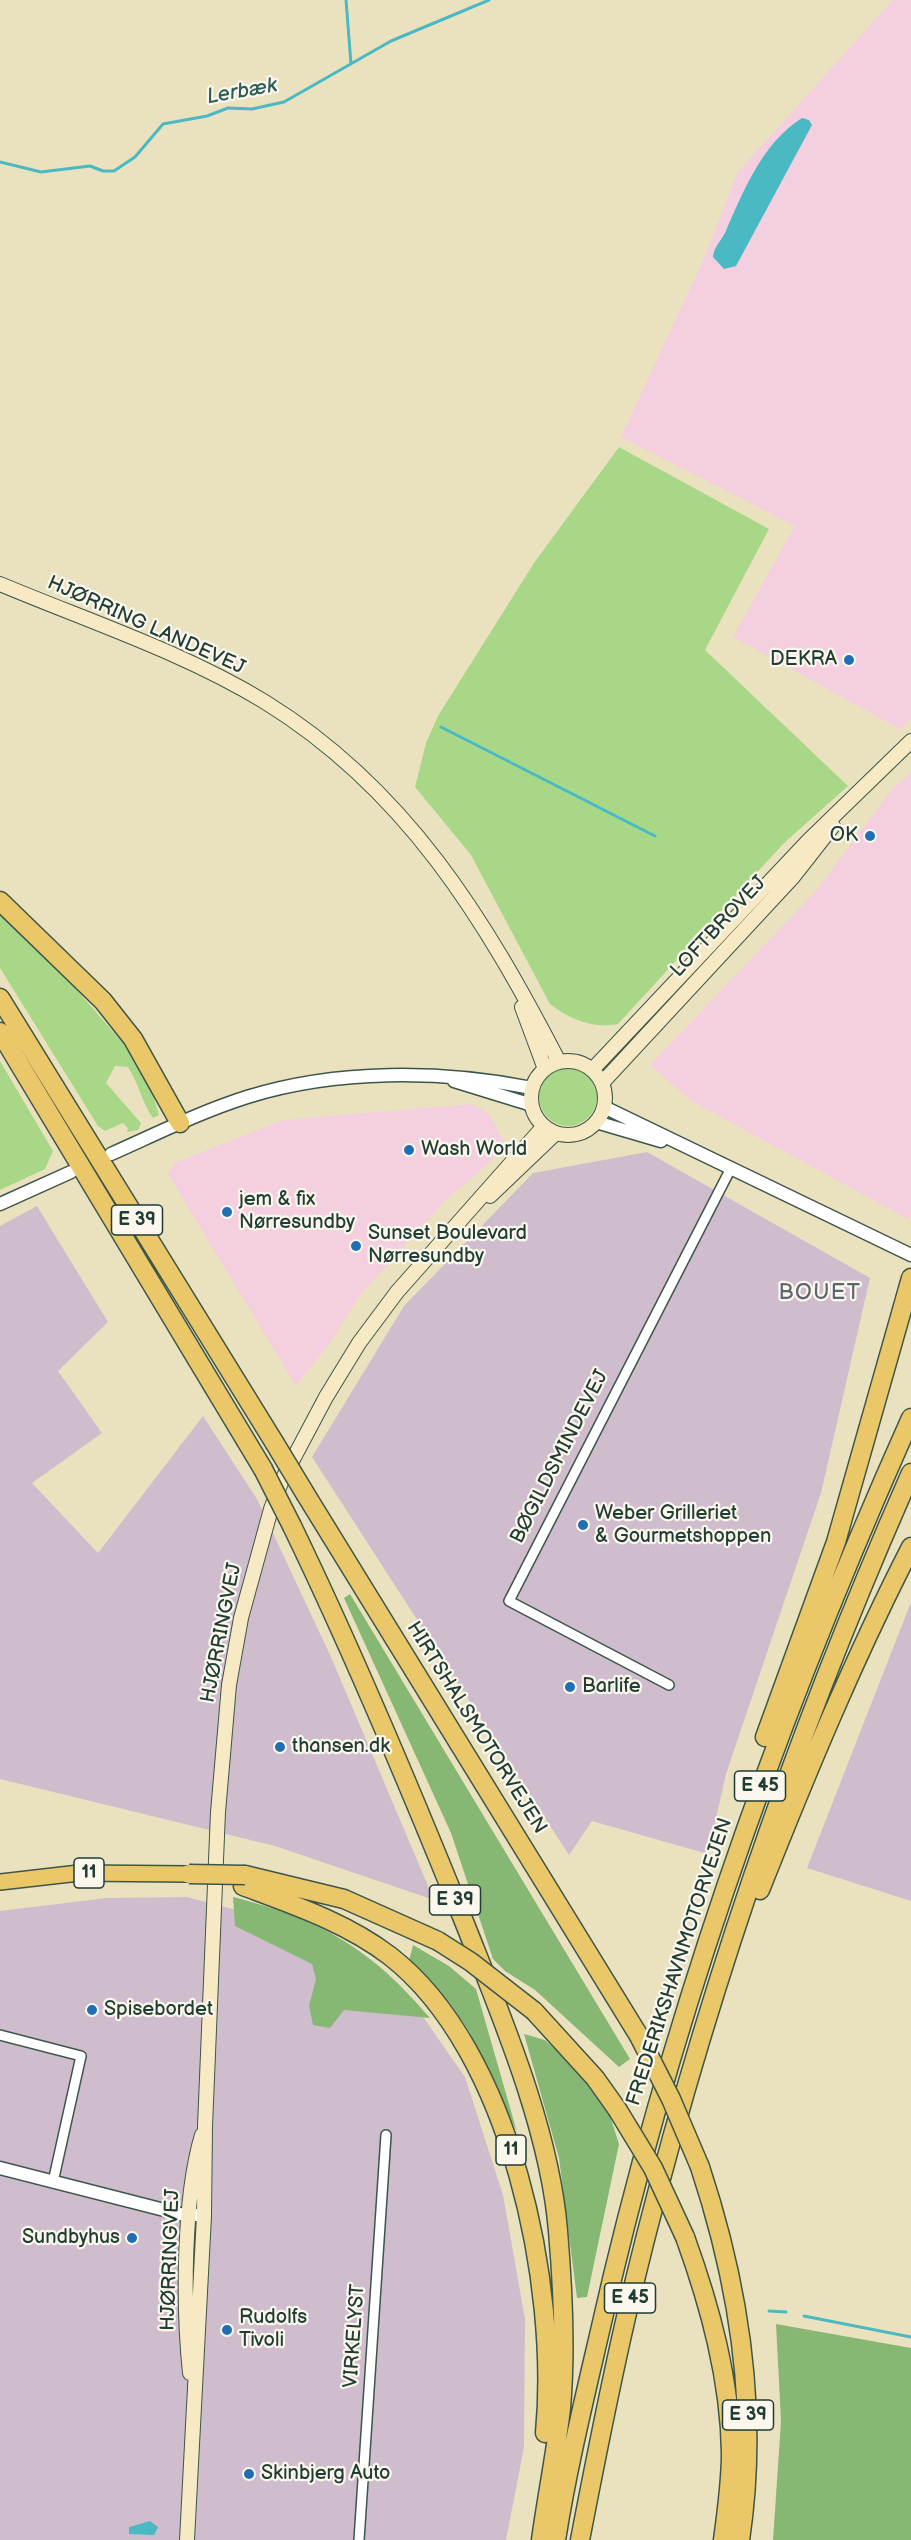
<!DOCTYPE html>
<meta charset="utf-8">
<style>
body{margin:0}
canvas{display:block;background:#eae2bf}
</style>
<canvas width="911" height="2540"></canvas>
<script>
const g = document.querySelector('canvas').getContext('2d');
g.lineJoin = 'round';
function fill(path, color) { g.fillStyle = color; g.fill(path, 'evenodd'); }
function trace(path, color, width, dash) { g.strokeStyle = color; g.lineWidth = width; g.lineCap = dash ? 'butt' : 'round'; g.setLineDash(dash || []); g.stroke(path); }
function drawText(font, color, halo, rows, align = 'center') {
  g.font = font + ' "Balsamiq Sans",sans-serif'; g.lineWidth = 4.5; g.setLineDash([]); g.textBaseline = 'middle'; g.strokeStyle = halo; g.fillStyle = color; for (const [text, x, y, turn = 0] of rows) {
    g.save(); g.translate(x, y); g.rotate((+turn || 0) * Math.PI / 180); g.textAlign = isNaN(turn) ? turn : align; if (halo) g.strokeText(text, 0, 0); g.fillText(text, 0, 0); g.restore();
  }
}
fill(new Path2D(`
 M893,0H911V720L900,729L733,637L795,526L621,437L702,263L738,172Z
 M911,773V1215L908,1219L690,1100L650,1065L815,892L893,788Z
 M472,1104L488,1113L507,1147L445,1201L361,1294L329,1344L296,1386L168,1174L175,1163L283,1120Z`), '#f3cfdf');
fill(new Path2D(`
 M647,1152L870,1278L821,1493L726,1774L708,1854L592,1821L569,1855L312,1457L404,1306L533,1173Z
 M37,1206L108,1322L58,1371L102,1433L32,1483L98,1553L203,1416L257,1499L331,1657L434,1900L275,1846L0,1779V1226Z
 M911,1602V1901L807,1868Z
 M187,1897L256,1915L419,2011L465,2077L503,2195L525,2319L524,2447L506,2540H0V1911L106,1898Z`), '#cfbdce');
fill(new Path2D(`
 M619,447L769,529L705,650L848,786L784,843L618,1024C593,1029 569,1019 550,1004L471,855L415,787L426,743L438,716L534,563Z
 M0,912L68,980L123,1043L147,1076L159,1115L153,1118C142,1103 139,1084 128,1067L115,1066L106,1083L141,1123L138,1130L127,1132L128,1128L123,1123L105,1131L98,1126L0,968Z
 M0,1061L53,1151L45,1169L0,1190Z
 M539 1097a29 29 0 1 1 58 0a29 29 0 1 1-58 0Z`), '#a8d887');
fill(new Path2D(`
 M350,1594L630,2059L619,2067L535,1990L505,1971L493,1959L451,1833L344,1598Z
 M233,1897C320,1919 372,1949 430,2018L344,2010L330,2028L313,2025L309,2006L316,1979L312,1964L235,1926Z
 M413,1945L449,1966L476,1989L517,2132L469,2031L449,2002L409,1961Z
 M524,2034L545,2040L577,2070L610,2116L619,2144L587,2297L577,2298L559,2158Z
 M776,2324L911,2348V2540H773L781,2421Z`), '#86b874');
fill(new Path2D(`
 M802,118L809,120L812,125L736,266L724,269L713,257C714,247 720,242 725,233C743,192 762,143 802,118Z
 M150,2521L158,2527L154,2535L129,2534V2527Z`), '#4bb9c4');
trace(new Path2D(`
 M346,0L351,64
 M0,162L41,172L90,166L103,171H114L135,157L163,124L207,116L228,108L252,109L284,102L391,41L489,0
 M441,727L655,836
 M769,2311L786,2312
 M804,2316L911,2337`), '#4bb9c4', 3);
const minor = new Path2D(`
 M669,1685L509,1601L730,1170
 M0,2035L81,2056L53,2182
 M359,2540L386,2135`);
const tertiary = new Path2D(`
 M454,1081L532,1105
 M604,1107L911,1255
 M596,1122L661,1141
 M111,1154C156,1134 200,1112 247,1097C337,1069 440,1070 532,1088
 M0,1204L71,1172
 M0,2168L180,2214L197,2215`);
const secondary = new Path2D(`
 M0,584C88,621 183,652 265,702C406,789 485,919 559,1062
 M522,1007L545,1069
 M531 1098a37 37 0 1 1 74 0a37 37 0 1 1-74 0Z
 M592,1070L808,841L911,741
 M602,1083L793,877L833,826
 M490,1196L556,1133
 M190,2373C183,2306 183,2199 202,2135
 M187,2540L204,2216L205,2126L218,1812L229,1685L241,1618L271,1509L282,1480L326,1397L359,1343L397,1292L544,1126`);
const primary = new Path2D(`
 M0,1882L79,1873L189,1874`);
const motorway = new Path2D(`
 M0,901L103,1001L133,1039L180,1123
 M0,998L274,1442
 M0,1032L263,1469
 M306,1495L639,2036
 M292,1526C355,1656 411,1790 465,1924C502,2018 550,2130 558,2231C563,2289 566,2350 561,2408C556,2452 547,2496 541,2540
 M765,1737L836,1542L911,1278
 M245,1875L344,1899L438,1941
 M243,1886C294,1905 347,1923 390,1956C512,2051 559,2287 545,2433
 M760,1890C806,1774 854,1658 911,1547
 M534,2011L595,2078L617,2109
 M700,2167C740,2288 759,2414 740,2540
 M685,2237C710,2306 730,2379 731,2453C731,2482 727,2511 723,2540
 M556,2540C567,2470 584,2400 600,2331C671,2016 779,1713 911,1418
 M580,2540C596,2457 612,2374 632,2292C700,2011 794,1737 911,1473`);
trace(minor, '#3d5649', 12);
trace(tertiary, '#3d5649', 15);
trace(secondary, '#3d5649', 16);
trace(primary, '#3d5649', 18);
trace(motorway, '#3d5649', 21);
trace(minor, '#fff', 9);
trace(tertiary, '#fff', 12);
trace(secondary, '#f7e9c3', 14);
trace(primary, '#eac769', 15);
trace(motorway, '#eac769', 18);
const motorwayBridge = new Path2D(`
 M274,1442L306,1495
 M263,1469L292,1526
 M189,1874L245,1875
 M438,1941L471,1962L534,2011
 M639,2036L671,2099L700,2167
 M617,2109L653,2168L685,2237`);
trace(motorwayBridge, '#3d5649', 21, []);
trace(motorwayBridge, '#eac769', 18);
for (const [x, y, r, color] of [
 [849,660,6,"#1f6fb2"],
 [870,836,6,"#1f6fb2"],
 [409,1150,6,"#1f6fb2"],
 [227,1212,6,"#1f6fb2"],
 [356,1246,6,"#1f6fb2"],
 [583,1525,6,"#1f6fb2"],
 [570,1687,6,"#1f6fb2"],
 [280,1747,6,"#1f6fb2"],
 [92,2010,6,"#1f6fb2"],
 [132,2238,6,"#1f6fb2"],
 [227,2330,6,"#1f6fb2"],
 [249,2474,6,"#1f6fb2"]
]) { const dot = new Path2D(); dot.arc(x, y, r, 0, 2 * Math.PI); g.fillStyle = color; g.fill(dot); trace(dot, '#fbf7ec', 2); }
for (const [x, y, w] of [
 [137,1220,51],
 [760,1786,51],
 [89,1873,30],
 [455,1900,51],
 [511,2150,30],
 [630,2298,51],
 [748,2415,51]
]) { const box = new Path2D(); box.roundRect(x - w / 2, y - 15, w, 30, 4.5); g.fillStyle = '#fbf7ec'; g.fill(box); trace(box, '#1f3d34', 1.5); }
drawText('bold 18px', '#1f3d34', null, [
 ["E 39",137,1220],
 ["E 45",760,1786],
 ["11",89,1873],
 ["E 39",455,1900],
 ["11",511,2150],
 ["E 45",630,2298],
 ["E 39",748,2415]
]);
drawText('20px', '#1f3d34', '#fbf7ec', [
 ["HJØRRING LANDEVEJ",146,626,24],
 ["LOFTBROVEJ",719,927,-47],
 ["BØGILDSMINDEVEJ",560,1457,-63],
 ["HJØRRINGVEJ",222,1633,-79],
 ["HIRTSHALSMOTORVEJEN",476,1728,58],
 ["FREDERIKSHAVNMOTORVEJEN",680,1962,-72],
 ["HJØRRINGVEJ",171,2260,-88],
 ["VIRKELYST",355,2336,-86]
]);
drawText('20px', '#1f3d34', '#fbf7ec', [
 ["DEKRA",837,660,"right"],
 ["OK",858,836,"right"],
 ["Wash World",421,1150],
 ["jem & fix",239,1200],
 ["Nørresundby",239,1223],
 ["Sunset Boulevard",368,1234],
 ["Nørresundby",368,1257],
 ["Weber Grilleriet",595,1514],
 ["& Gourmetshoppen",595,1537],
 ["Barlife",582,1687],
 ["thansen.dk",292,1747],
 ["Spisebordet",104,2010],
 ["Sundbyhus",120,2238,"right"],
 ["Rudolfs",239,2318],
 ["Tivoli",239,2341],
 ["Skinbjerg Auto",261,2474]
], 'left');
drawText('italic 21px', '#2a5c58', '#fbf7ec', [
 ["Lerbæk",242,92,-10]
]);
g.letterSpacing = '1.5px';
drawText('22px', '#5d6572', '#fbf7ec', [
 ["BOUET",820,1293]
]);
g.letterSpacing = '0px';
</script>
